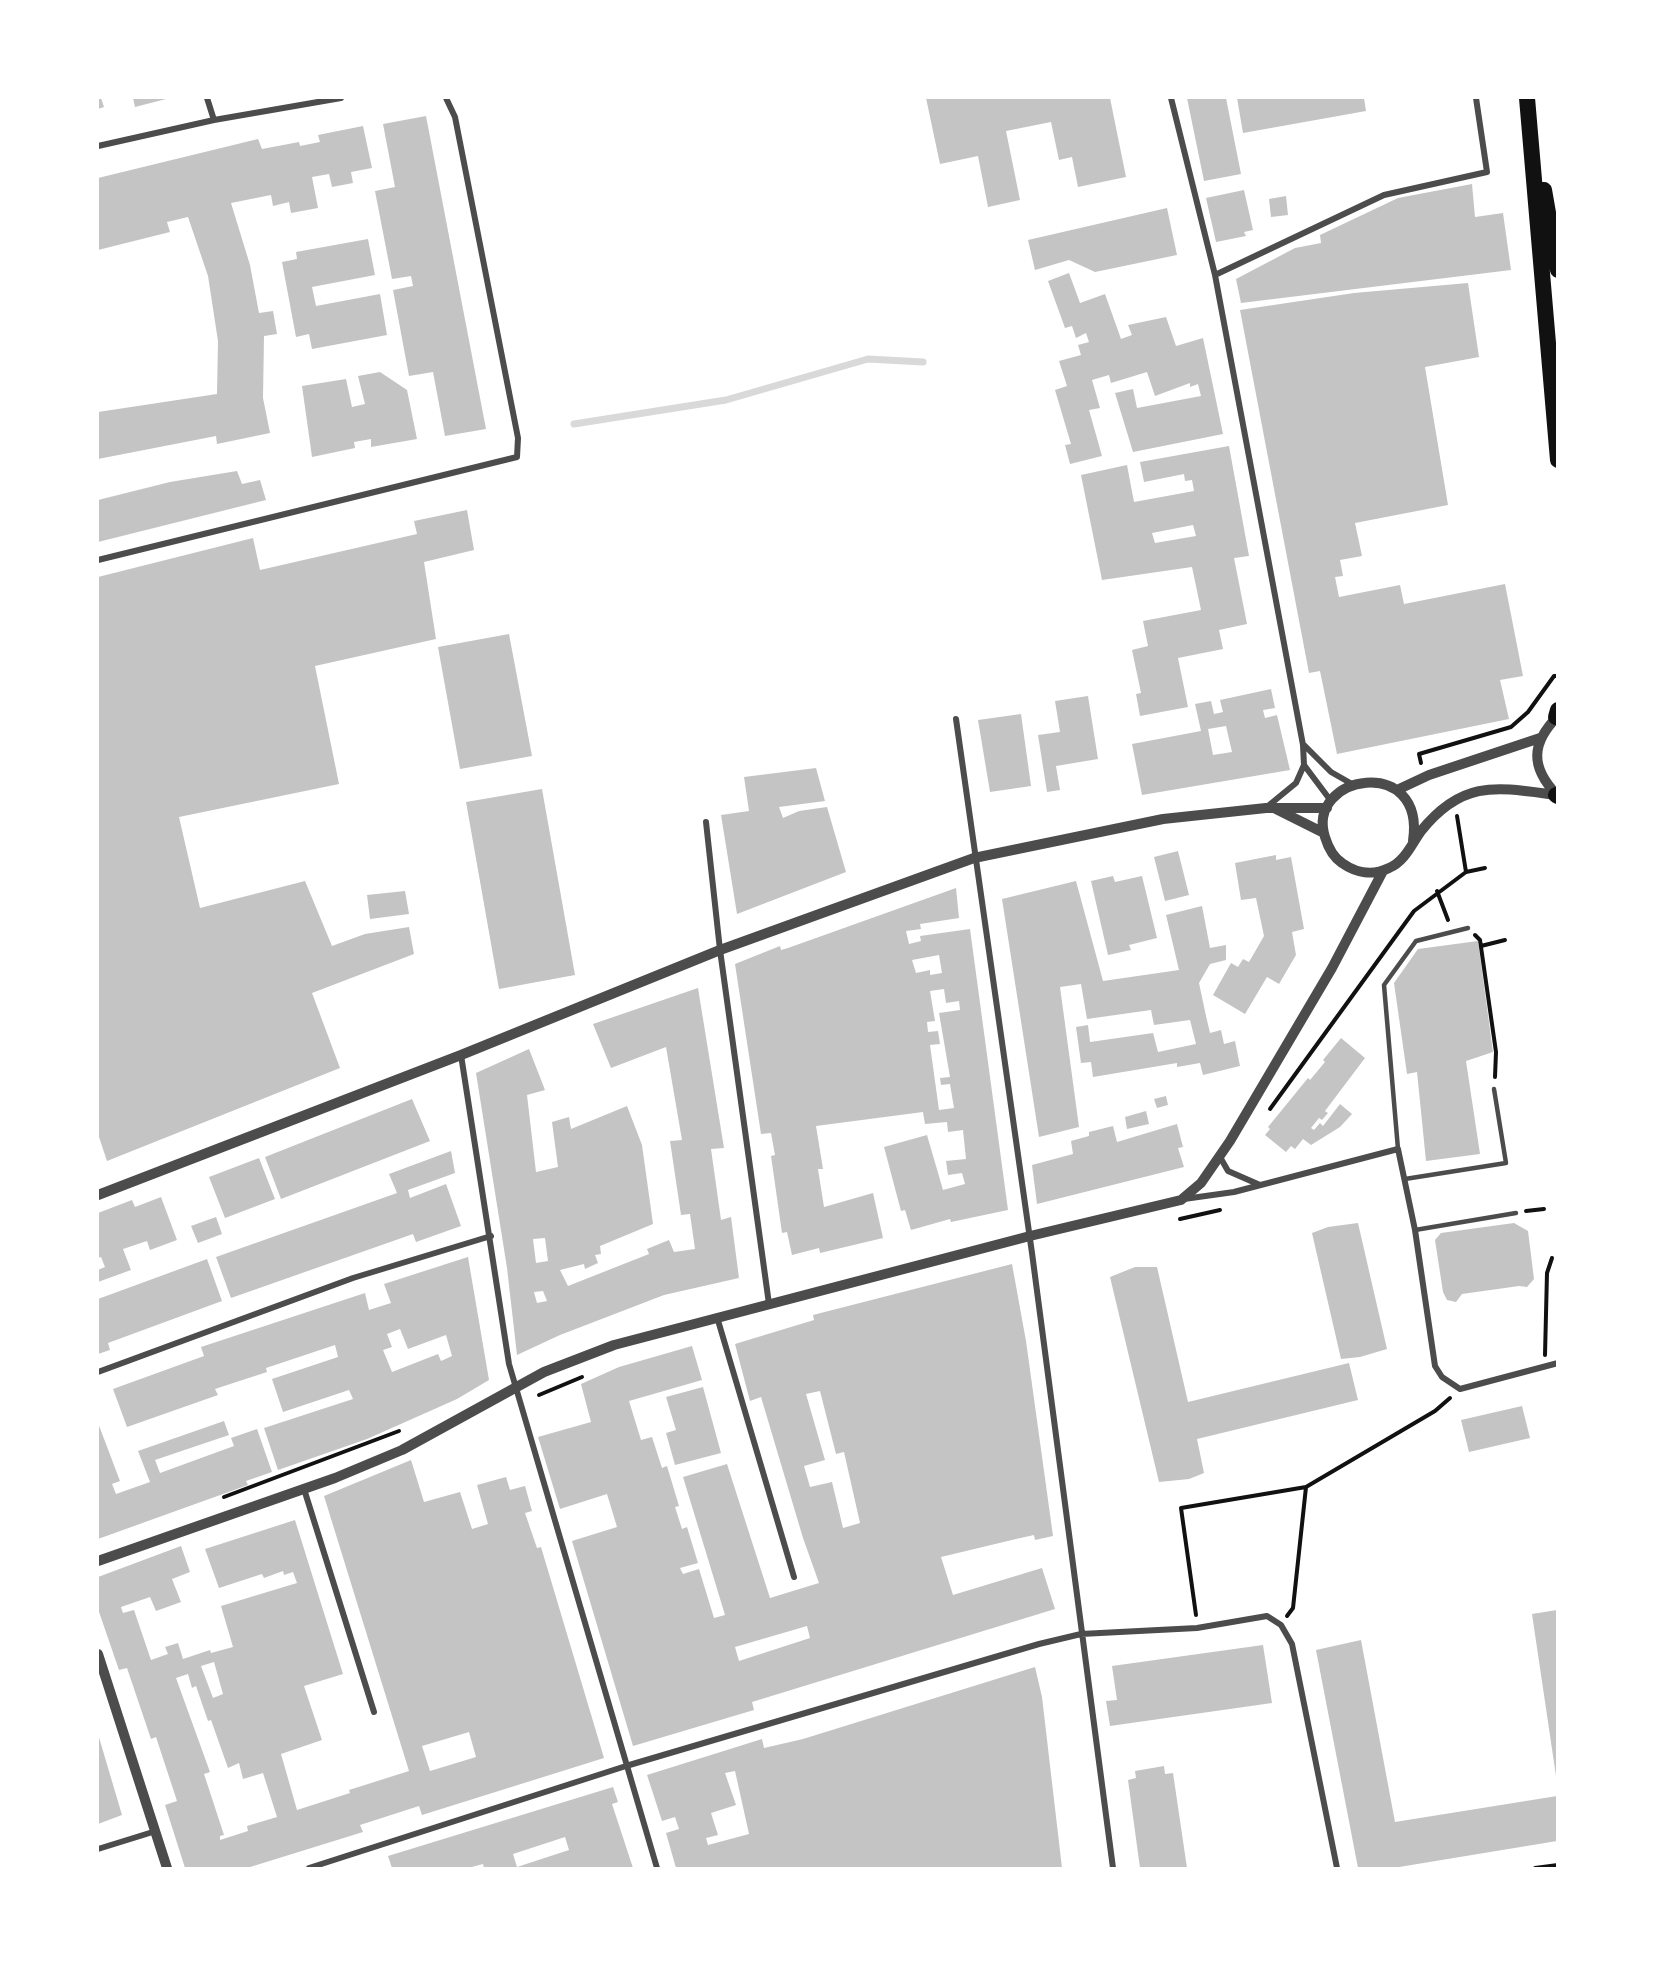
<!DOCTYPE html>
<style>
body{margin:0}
#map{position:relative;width:1655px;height:1966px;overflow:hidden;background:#fff;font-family:Inter,sans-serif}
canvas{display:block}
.frame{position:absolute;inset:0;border:99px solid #fff;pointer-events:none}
</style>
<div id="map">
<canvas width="1655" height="1966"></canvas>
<div class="frame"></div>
</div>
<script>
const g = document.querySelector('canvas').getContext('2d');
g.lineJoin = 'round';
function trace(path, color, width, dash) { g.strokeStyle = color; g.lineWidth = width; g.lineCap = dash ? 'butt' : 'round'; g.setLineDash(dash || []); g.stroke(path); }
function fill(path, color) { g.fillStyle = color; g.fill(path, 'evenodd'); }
trace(new Path2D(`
 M574,424L726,400L868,359L923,362`), '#d9d9d9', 7);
fill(new Path2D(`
 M98,98H101L104,107L98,109Z
 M133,98H170L135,107Z
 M926,98H1110L1126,177L1078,187L1072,157L1059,160L1051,122L1006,131L1020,200L988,207L978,156L940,164Z
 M1187,98H1226L1241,174L1204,181Z
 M1237,98H1364L1366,111L1243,133Z
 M426,116L486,429L445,436L433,372L409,376L393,290L413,286L411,276L392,279L375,191L395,187L383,124Z
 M363,126L372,168L351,172L353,183L332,187L329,174L312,177L318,208L291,213L289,202L273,206L271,195L231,203L250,265L259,313L273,311L277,334L264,336L263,398L270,433L217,444L216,436L98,459V412L217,394L218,341L208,276L188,217L167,222L170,232L98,250V178L258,139L262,149L299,142L300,146L320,142L318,135Z
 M1472,184L1475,217L1503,213L1511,270L1241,303L1236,279L1295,248L1321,243L1320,235L1398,198Z
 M1244,190L1253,230L1244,232L1246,236L1216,242L1206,198Z
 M1286,196L1288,215L1271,217L1269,199Z
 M1167,208L1177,255L1095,272L1069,260L1035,270L1028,240Z
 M368,239L375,275L312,287L316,306L380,294L387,335L312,349L309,334L296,337L282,262L297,259L296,252Z
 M1069,273L1080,303L1105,294L1121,339L1132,335L1128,325L1166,317L1176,346L1203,338L1223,434L1133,452L1115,393L1133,389L1137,408L1201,396L1198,384L1190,387V383L1155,396L1147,372L1111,383L1109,375L1092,380L1100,408L1089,410L1102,456L1070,464L1065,445L1071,444L1055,390L1067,386L1059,361L1081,355L1078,345L1089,342L1086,333L1076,338L1072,326L1065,328L1048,281Z
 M1468,283L1479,357L1425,367L1448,505L1355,523L1362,556L1340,560L1343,576L1335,577L1339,597L1400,585L1404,604L1505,584L1523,676L1500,680L1509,719L1337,754L1320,671L1309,673L1240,310L1354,293Z
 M380,372L407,390L417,439L371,447V439L354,442L355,448L312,457L302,386L346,379L352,407L365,404L358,376Z
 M1229,446L1249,556L1234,558L1247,624L1219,630L1223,649L1178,658L1188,707L1140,716L1136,694L1141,693L1132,650L1148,646L1143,621L1201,610L1192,567L1102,580L1081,475L1127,465L1134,502L1194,491L1192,480L1185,481L1184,474L1144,482L1140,462ZM1193,525L1196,536L1155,543L1152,533Z
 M237,471L242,484L260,480L266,500L98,542V500L170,482Z
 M467,510L474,550L424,562L436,639L315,666L339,784L179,817L200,908L305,881L332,946L365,934L409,927L414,954L312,993L340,1068L107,1161L98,1134V577L253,538L260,570L417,534L414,521Z
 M509,634L532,756L460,769L438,647Z
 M1271,689L1275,708L1263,710L1265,718L1277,715L1290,770L1142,795L1132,744L1201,731L1195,704L1211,701L1214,714L1223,712L1220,700ZM1226,726L1232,752L1213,755L1208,729Z
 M1088,696L1098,759L1056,766L1060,790L1047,792L1038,735L1060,732L1055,701Z
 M1021,714L1031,786L990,792L978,720Z
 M816,768L825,801L779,807L783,818L799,811L827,807L846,872L737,914L721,815L749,811L744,777Z
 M542,789L575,975L499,989L466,802Z
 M1178,851L1189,895L1165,901L1154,857Z
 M1276,855V860L1291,857L1304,929L1292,932L1296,955L1279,984L1267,977L1245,1014L1213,995L1231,963L1238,967L1243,959L1249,962L1264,936L1256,898L1241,900L1235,863Z
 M1113,876L1115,882L1142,876L1157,938L1129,945L1131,950L1108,955L1091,881Z
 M1076,881L1103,981L1179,970L1166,915L1202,906L1210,948L1226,945V960L1210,964L1199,983L1206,1016L1210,1033L1221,1030L1224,1044L1235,1041L1240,1066L1203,1075L1200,1063L1177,1067V1063L1093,1077L1091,1062L1081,1063L1076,1027L1088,1025L1090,1042L1153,1033L1158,1052L1196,1044L1190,1020L1154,1025L1151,1010L1087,1019L1081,984L1060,987L1079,1127L1039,1137L1002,899Z
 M956,888L959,918L920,924L921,929L906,931L909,944L921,941L920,936L970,929L1008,1210L951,1222L950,1219L911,1230L905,1210L901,1211L884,1147L927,1135L943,1190L965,1184L962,1173L948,1175L946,1161L966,1159L963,1130L948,1132L947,1122L925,1124L923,1112L816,1126L823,1169H818L824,1207L873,1193L883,1238L820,1253L819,1248L792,1255L787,1232L782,1233L771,1156L775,1155L771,1133L761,1134L735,964L780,946L781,950L788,948ZM939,955L942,973L930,975V970L916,973L912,960ZM944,989L946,1003L959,1001L960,1010L939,1013L950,1077L940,1078L941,1085L950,1084L954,1108L939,1110L930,1045L940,1044L938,1031L928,1032L927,1022L935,1021L930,991Z
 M405,891L409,914L370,919L367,895Z
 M1478,941L1493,1052L1466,1061L1480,1154L1426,1161L1417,1072L1407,1074L1394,983L1418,949Z
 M698,988L724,1148L711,1149L721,1220L731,1217L739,1278L664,1295L560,1335L517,1355L507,1268L476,1073L529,1049L545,1090L527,1095L536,1172L558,1167L552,1122L569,1117L571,1129L627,1106L642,1145L653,1224L600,1246L601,1254L595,1255L598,1263L585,1269L584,1264L560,1270L568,1286L649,1254L647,1249L669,1240L674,1252L695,1249L690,1214L681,1215L670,1141L682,1140L666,1047L611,1068L593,1024ZM545,1238L548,1261L536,1263L533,1239ZM543,1291L547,1301L537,1303L534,1292Z
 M1341,1038L1365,1058L1325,1111L1328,1113L1322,1120L1319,1118L1311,1128L1314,1130L1320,1123L1323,1126L1340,1104L1352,1114L1340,1127L1311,1145L1303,1139L1295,1149L1291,1146L1286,1152L1265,1135L1270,1129L1268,1127L1308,1078L1310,1080L1325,1062L1323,1060Z
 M1166,1096L1168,1105L1157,1108L1154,1099Z
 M412,1099L430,1141L281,1199L265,1157Z
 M1146,1111L1149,1124L1127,1129L1125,1117Z
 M1177,1124L1183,1147L1178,1148L1184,1167L1037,1204L1032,1165L1073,1154L1071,1141L1089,1136V1132L1113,1126L1117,1142Z
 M451,1151L455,1173L408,1190L410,1198L446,1184L461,1226L416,1242L413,1234L231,1298L216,1257L397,1193L389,1174Z
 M259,1158L275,1199L225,1218L209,1177Z
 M161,1197L177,1240L150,1250L147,1241L123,1249L131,1270L98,1282V1270L105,1267L101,1257L98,1258V1213L132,1200L135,1207Z
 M216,1217L222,1234L198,1243L191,1226Z
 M1358,1223L1387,1349L1360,1357L1341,1359L1312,1233L1328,1227Z
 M1514,1223L1528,1231L1534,1279L1527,1287L1519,1286L1462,1294L1456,1302L1447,1300L1443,1292L1435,1240L1441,1233Z
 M468,1257L489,1380L457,1399L367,1439L278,1470L264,1428L353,1399L349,1390L283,1412L272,1379L338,1357L335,1345L266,1368L267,1372L215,1389L218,1395L127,1427L113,1389L204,1356L201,1347L365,1293L369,1310L391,1303L384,1284ZM400,1329L408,1349L446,1335L452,1356L441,1361L438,1354L392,1372L383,1350L392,1347L387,1334Z
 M207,1259L222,1301L108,1343L110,1350L98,1354V1299Z
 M1012,1264L1026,1341L1053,1536L1035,1540L1034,1535L1016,1539L941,1557L953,1595L1042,1568L1055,1609L752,1702L754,1710L633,1746L572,1541L617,1527L607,1494L560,1509L538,1437L591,1422L581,1384L619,1367L692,1346L702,1380L629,1401L641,1440L652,1437L662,1468L667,1466L679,1506L675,1507L682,1529L687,1527L698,1563L680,1568L683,1574L699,1569L714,1618L725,1615L683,1477L727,1464L770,1598L819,1583L803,1538L761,1397L750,1401L735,1344L814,1320L813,1315ZM820,1391L836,1454L844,1452L860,1523L843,1528L832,1482L810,1487L804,1466L825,1460L806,1394ZM807,1626L810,1638L739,1661L735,1647Z
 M1135,1267H1157L1188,1402L1349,1363L1358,1400L1197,1439L1204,1473L1189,1479L1159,1482L1110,1277Z
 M703,1387L721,1453L675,1465L666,1433L676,1430L666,1397Z
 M1522,1406L1530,1438L1469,1452L1461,1420Z
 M224,1421L229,1435L155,1460L160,1473L234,1446L231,1438L257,1429L272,1472L246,1481L248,1485L98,1539V1423L120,1481L112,1484L116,1494L150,1482L138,1451Z
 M411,1460L424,1502L460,1492L472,1529L488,1524L477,1485L506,1477L510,1490L525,1486L532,1511L525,1513L537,1548L541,1547L604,1758L422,1815L419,1806L360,1825L363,1832L247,1868H185L165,1805L177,1801L156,1737L151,1739L127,1668L119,1670L98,1609V1577L181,1546L190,1572L172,1579L181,1602L156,1611L150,1597L121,1607L123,1613L134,1610L151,1660L168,1654L165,1647L178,1643L183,1659L210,1650L211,1653L233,1647L221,1606L297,1583L293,1572L284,1575L283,1571L264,1578L262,1574L219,1588L205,1549L295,1520L343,1674L304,1686L322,1740L281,1754L297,1810L350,1793L349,1790L409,1771L324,1496ZM214,1662L223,1694L213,1698L201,1666ZM188,1674L192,1688L196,1686L208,1721L211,1720L228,1768L239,1763L243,1779L263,1773L277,1817L247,1826L248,1831L220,1840V1836L224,1835L204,1774L210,1772L176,1678ZM469,1732L476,1757L430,1771L422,1746Z
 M1557,1610V1775L1556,1776L1532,1614Z
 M1361,1640L1395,1822L1557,1796V1841L1393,1868H1358L1316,1650Z
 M1263,1645L1272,1703L1110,1726L1106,1701L1117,1700L1112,1666Z
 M1035,1667L1042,1697L1062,1868H676L666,1833L679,1829L675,1817L662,1821L647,1775L762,1739L764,1748L803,1739ZM735,1771L749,1834L708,1845L706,1838L718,1835L711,1813L736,1805L725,1773Z
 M98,1734L122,1815L98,1824Z
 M1164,1766L1165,1774L1173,1773L1187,1868H1140L1128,1780L1136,1778L1135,1771Z
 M613,1787L618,1802L612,1804L633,1868H484L483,1864L468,1868H392L388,1856ZM565,1837L569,1850L517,1867L513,1854Z`), '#c4c4c4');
trace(new Path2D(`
 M1421,763L1419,754L1511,727L1528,712L1554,676H1558
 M1457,816L1466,872
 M1437,891L1448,920
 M1475,935L1480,940L1496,1052L1495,1077
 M1481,946L1505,940
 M1270,1109L1414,911L1466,872L1485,868
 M1526,1211L1544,1209
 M1180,1219L1220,1210
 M1545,1355L1547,1273L1552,1258
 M539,1395L582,1377
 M224,1497L399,1431
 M1196,1615L1181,1508L1306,1487L1435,1411L1450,1398
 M1287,1616L1293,1608L1306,1487
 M1535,1868L1558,1865`), '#111', 4);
trace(new Path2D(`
 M1398,1149L1384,985L1416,941L1468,928
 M1405,1179L1506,1163L1494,1089
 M1415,1230L1516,1213`), '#4c4c4c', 4.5);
trace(new Path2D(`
 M207,98L214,120
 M1171,98L1215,275L1303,745L1304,765L1331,801
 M98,146L214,120L341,98
 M1215,275L1384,195L1487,172L1476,98
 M98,560L517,457L518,438L455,117L446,98
 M956,719L1032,1253L1113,1868
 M1304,745L1331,772L1352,784
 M1268,806L1296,783L1304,765
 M706,822L720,950L769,1304
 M461,1055L509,1364L657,1868
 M1220,1157L1228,1171L1260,1185
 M1184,1199L1234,1192L1398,1149L1415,1230L1435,1366L1442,1377L1460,1389L1558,1363
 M717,1317L794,1577
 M98,1372L353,1278L491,1236
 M304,1489L374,1712
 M98,1849L156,1831
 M309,1868L626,1766L1039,1644L1081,1634L1197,1628L1267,1616L1281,1625L1292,1644L1337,1868`), '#4c4c4c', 6);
trace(new Path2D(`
 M1397,790L1429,775L1540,738
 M1557,795C1530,767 1531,743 1558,716
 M1276,809L1324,833
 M1413,841C1426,754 1305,774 1325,837C1328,847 1333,857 1342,863C1356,873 1373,876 1389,868C1405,861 1411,845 1421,831C1463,779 1497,787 1556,795
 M98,1195L461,1055L720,950L974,858L1163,819L1266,808H1327
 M98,1561L335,1478L402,1450L544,1372L614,1345L1030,1236L1181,1200L1201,1183L1230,1141L1332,968L1383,871
 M98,1654L167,1868`), '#4c4c4c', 10);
trace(new Path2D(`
 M1527,98L1558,460
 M1544,190L1558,270
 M1556,717L1558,710
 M1556,795L1558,796`), '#111', 16);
</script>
